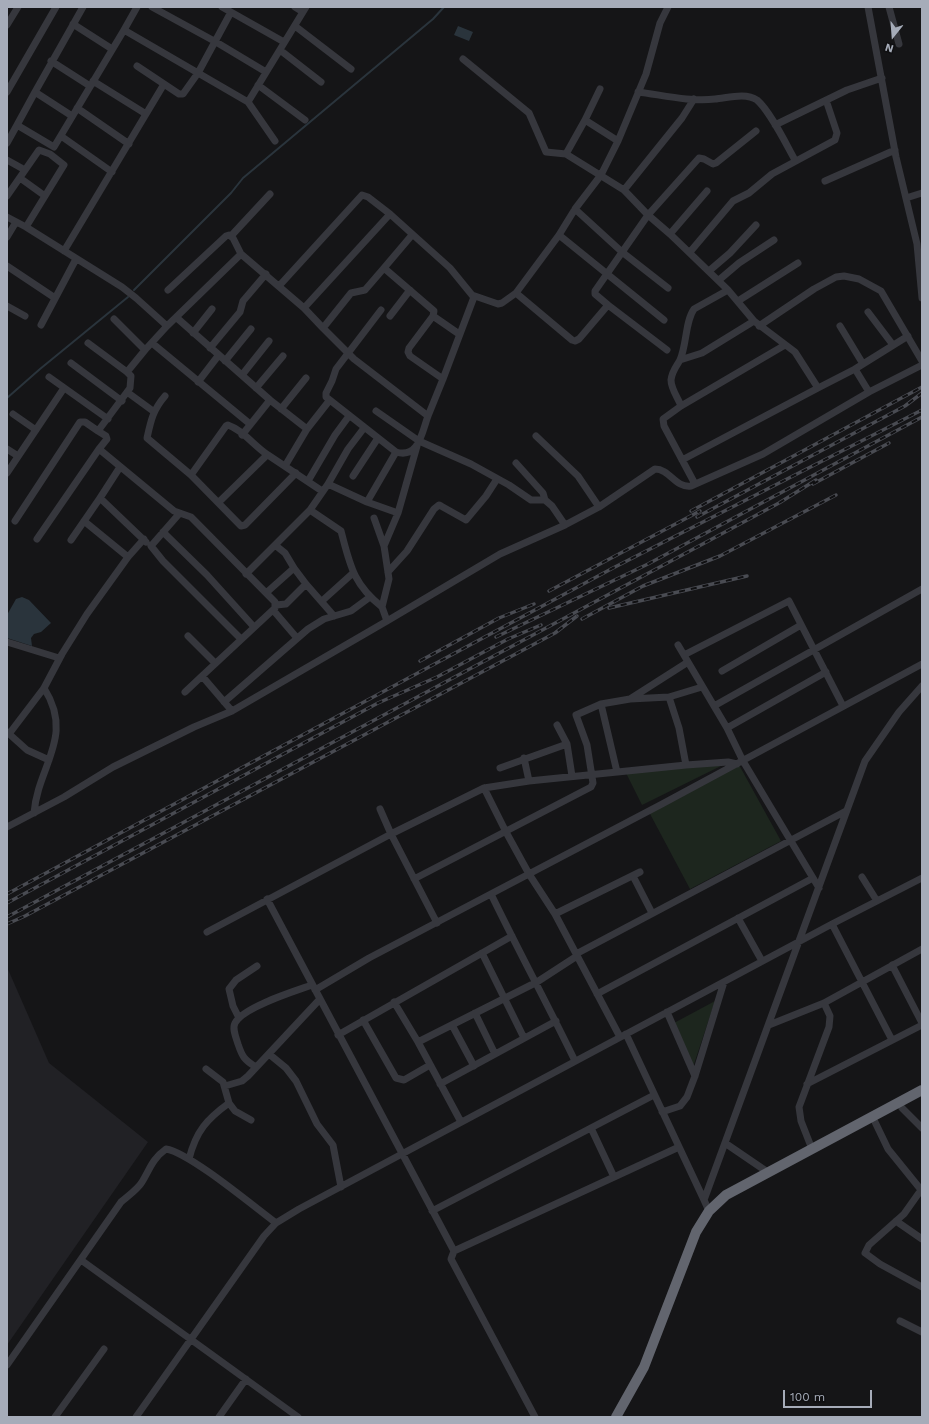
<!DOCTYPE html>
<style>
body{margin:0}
#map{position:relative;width:929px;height:1424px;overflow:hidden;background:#151517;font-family:"Work Sans",sans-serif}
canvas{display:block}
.frame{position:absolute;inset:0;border:8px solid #a6acb9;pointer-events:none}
.north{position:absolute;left:873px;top:16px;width:40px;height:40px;-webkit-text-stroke:3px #101012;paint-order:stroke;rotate:197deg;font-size:11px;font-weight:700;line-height:16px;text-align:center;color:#a6acb9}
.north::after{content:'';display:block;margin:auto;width:14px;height:18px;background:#a6acb9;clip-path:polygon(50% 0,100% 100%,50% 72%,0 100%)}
.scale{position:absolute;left:783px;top:1390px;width:89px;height:18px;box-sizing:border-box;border:2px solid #a6acb9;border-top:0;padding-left:5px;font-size:12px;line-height:14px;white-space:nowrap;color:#a6acb9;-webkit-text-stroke:3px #101012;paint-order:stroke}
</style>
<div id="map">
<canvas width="929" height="1424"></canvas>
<div class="frame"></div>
<div class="north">N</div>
<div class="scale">100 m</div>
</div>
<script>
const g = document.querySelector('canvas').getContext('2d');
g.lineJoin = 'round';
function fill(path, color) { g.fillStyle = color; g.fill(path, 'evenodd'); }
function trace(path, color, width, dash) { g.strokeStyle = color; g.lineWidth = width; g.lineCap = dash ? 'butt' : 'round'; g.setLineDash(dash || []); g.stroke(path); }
fill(new Path2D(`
 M7,967L49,1063L148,1142L7,1345Z`), '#212125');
fill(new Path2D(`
 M733,760L642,805L625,771Z
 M738,763L781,841L690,889L649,812Z
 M715,1001L693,1067L674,1023Z`), '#1d261e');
fill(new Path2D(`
 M458,26L473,32L469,41L454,35Z
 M22,597L29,600L51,623L41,632L34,634L31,638L32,646L7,638V615L16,599Z`), '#2a343c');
trace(new Path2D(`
 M134,290L231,193L243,178L433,19L444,7
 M7,398L40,369L128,297`), '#2a343c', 2);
trace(new Path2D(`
 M137,7L124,30L248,102L306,7
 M152,7L216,42L266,72
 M222,7L284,42
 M295,7L303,12
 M868,7L896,157L917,244L922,298
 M889,7L899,44
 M73,24L112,49
 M7,25L18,7
 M295,26L351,69
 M280,50L321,82
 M463,59L529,113L546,152L566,154
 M51,61L90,86
 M137,66L179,94H183L198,73L231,12
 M93,81L146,114
 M258,85L305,120
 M600,89L585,120L566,154L624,190
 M7,92L56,7
 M638,92C662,95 690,102 715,99C727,98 746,92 757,100C770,111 786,144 795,160
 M694,99L682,118L624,190L648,215L670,234L728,290
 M248,102L275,141
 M77,108L129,144
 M72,116L35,92L83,7
 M585,120L618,141
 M17,125L35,92
 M775,125L847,90L882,78
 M61,136L112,172
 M7,143L17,125L54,147L124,30
 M7,160L25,170
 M20,178L45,196
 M825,181L895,150
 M7,196L39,150L50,154L64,165L26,227
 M906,198L922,193
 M575,209L622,252L668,288
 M7,217L26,227L122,287L136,298L167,326L241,254L304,308L390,214L450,268L472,295L498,304L502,303L516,293L559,235L575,209L601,175L618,141L646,74L660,23L668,7
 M670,234L707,191
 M559,235L664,320
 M231,236L270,194
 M7,237L16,222
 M64,251L164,84
 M690,252L733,201L749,193L772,174L835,140L837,133L826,100
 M7,266L55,298
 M384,268L412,235
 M709,271L730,253L756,225
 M719,280L739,263L774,240
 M279,286L362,195L368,197L390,214
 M168,290L226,236L229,235L233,238L241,254
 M516,293L572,340L575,341L579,339L608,305L667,350
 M738,301L798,263
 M608,305L595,294V291L648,215L699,158L704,159L713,164L716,163L756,131
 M7,306L25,316
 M304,308L323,328L351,293L365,290L384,268L434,311L433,316L409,348L408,352L410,356L443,379L474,297
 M381,310L336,369L332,381L326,393V397L396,452C419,459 422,432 428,416
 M868,312L893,345
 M390,316L410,290
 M433,316L459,334
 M177,318L270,400L242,435
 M114,319L145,350
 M41,325L76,259
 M167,326L145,350L127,372L131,376L130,388L98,431L106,436L107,439L99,449L174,511L191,517L275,602V608L202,676L232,711
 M759,326L814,289L836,277L844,276L859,279L881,291L922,361
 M840,326L863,364
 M323,328L354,359L428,416L443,379
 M193,333L212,309
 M88,343L127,372
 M152,343L250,424
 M210,348L240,312L243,301L266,274
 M680,360L702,353L754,321
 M225,361L251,329
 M71,363L122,401
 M855,369L908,336
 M242,375L269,341
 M49,377L108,419
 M198,382L218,356
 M256,388L283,356
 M127,392L153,411
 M165,396C153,410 151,420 147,438L191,475
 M270,400L307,429L285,466
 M681,406L785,345
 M281,409L306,378
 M376,411L419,441L471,464L509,485L531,500H545L552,506L565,525
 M13,414L36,430
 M364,428L348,449L328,484L367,502L398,513
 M307,429L329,401
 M536,436L578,476L599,507
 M417,446L398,513L384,546L389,579L382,607L387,621L500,554L565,525L599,507L655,469C670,469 675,488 691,486L763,454L869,392L922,365
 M7,449L18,456
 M682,460L818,388
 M516,463L543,493L545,500
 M120,467L100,498L146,542
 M7,473L64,388
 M296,473L245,525L241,526L191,475L226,426L228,425C243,430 255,447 268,455C286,467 304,479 322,491
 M353,476L378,438
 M308,481L335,435L349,416
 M328,484L310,510L341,531C350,565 353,584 382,607
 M695,484L664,426L663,419L681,406C678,398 671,389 671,380C672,371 676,367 680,360C687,344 685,322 694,309L728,290L754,321L795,352L818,388L855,369L869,392
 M219,502L267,455
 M367,502L396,452
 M179,514L151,546L163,561L241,639
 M374,518L384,546
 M15,521L80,422H85L98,431
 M84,521L128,557
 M163,532L207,575L254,627
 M37,539L99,449
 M71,540L100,498
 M294,568L306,584L334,616
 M388,572L407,551L434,509L439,505L441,506L466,520L486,496L497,479
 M246,574L275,545
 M266,593L294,568L285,553L275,545L310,510
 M322,601L353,573
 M276,605L286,604L306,584
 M273,610L297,638
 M188,636L215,663
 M7,642L59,658
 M678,645L727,728L743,761L819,888
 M684,655L789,601L843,706
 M722,671L801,625
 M185,692L202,676
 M669,697L679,728L686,765
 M630,699L669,697L702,687
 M224,702L308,629L324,619L351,611L370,597
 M601,704L617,772
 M714,706L922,589
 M557,725L567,744L572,776
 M727,728L826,672
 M7,732L27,750L49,760
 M9,734L44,688L62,654L87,614L128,557L144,539
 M524,758L529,781
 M500,768L567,744
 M484,788L506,832L529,874L555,914L620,1037
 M380,809L391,834L437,923
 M34,813C38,765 75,737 44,688
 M7,827L64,797L113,767L194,727L232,711L387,621
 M633,876L652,913
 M862,877L877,901
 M414,879L591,787L593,783L587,745L576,715L601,704L630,699L688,662
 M491,894C518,950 548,1005 575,1061
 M267,899L454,1251
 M555,914L640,872
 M738,918L762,961
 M832,924L892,1040
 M207,932L391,834L484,788L529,781L686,765L728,762L737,764
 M482,953L524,1038
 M576,954L846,811
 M892,965L922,1023
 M315,990L369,958L662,804L922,664
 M597,994L813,878
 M394,1002L418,1042L461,1122
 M667,1012L695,1076
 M475,1013L495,1054
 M239,1018L233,1006L229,989L236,980L257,966
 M363,1020L396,1078L404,1080L430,1065
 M452,1025L474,1066
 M769,1025L824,1003L922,949
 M626,1034L704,1200
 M338,1035L512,936
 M418,1042L537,982L577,956
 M269,1054L286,1068L296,1081L317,1124L333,1145L341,1187
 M256,1067C244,1060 242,1056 238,1044C236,1037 232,1029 235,1023C243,1007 295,991 312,985
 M206,1069L223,1082L229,1103L235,1111L251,1120
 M440,1084L556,1021
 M807,1084L922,1025
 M225,1086L242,1081L248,1076L320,999
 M902,1108L922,1128
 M662,1112L680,1106L687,1097L695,1076L724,982
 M875,1122L888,1149L922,1191
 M591,1128L614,1177
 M725,1143L769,1173
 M812,1149L801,1121L799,1107L829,1027L830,1016L824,1003
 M189,1159C196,1131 207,1119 229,1103
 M921,1190L904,1214L869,1245L865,1253L880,1264L922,1287
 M432,1211L654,1095
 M709,1211L704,1200L865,761L899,712L922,686
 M896,1221L922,1239
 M81,1260L298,1417
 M900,1321L922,1332
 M7,1365L121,1202C128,1196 138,1189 142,1182C150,1169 152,1159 166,1149C190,1153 253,1206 276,1223
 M55,1417L104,1349
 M136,1417L264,1236L276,1223L299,1209L832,924L922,878
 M219,1417L246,1379
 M535,1417L451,1259L454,1251L679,1147`), '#36373d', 7);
trace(new Path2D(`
 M616,1417L644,1367L696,1232L709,1211L726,1195L922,1090`), '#62656e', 10);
const rail = new Path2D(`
 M813,484L889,443
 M691,511L922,387
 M697,517L905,406L922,393
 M549,591L700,511
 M609,608L747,576
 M582,619L643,586L720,556L836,495
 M496,637L648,564L922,417
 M420,661L499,618L534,604
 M7,894L613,568L922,410
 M7,903L378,703L437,677L508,639L541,625
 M7,917L699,546L779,503L816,480
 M7,924L25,916L555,633L577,616`);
trace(rail, '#494b52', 3.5);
trace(rail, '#101012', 2, [6]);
</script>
